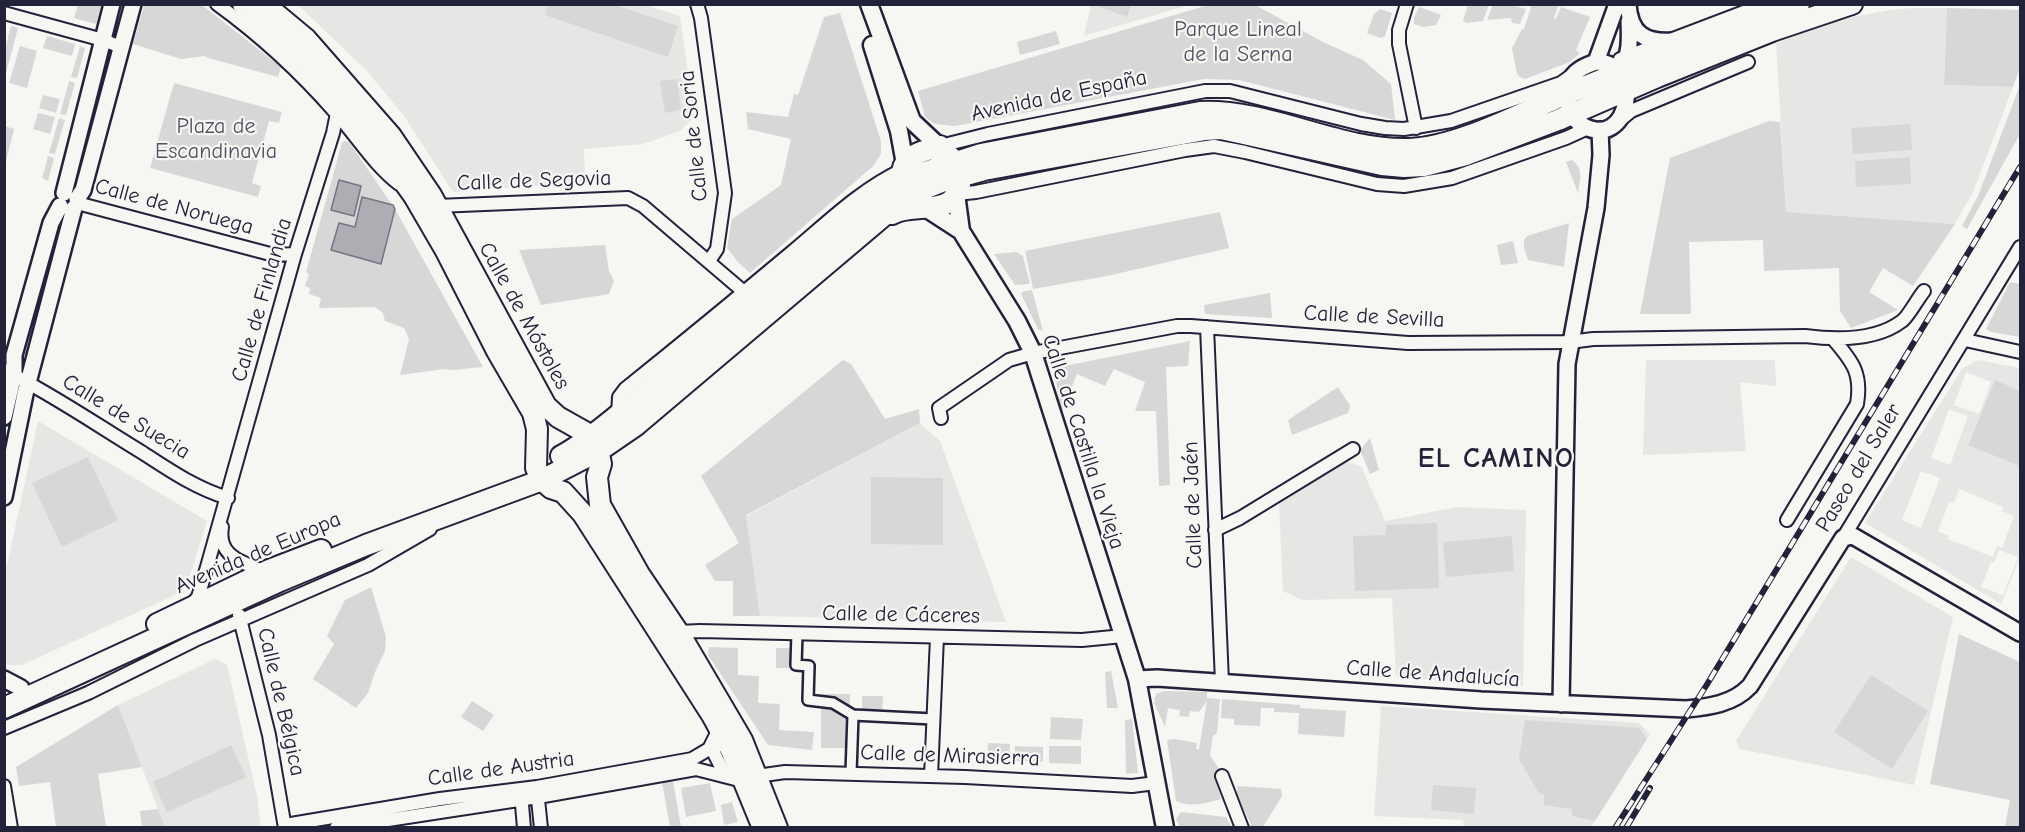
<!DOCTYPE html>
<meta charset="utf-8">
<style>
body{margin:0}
#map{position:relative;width:2025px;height:832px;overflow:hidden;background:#f6f6f2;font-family:"Comic Neue",sans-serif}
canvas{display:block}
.frame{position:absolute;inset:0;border:6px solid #22223b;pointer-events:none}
</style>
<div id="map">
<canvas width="2025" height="832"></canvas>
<div class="frame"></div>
</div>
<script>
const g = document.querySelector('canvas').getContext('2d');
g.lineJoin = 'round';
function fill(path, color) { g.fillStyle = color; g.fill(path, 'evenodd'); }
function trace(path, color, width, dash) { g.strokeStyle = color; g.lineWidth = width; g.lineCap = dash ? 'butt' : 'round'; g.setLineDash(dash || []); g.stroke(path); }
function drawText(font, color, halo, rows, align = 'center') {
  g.font = font + ' "Comic Neue",sans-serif'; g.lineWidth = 4.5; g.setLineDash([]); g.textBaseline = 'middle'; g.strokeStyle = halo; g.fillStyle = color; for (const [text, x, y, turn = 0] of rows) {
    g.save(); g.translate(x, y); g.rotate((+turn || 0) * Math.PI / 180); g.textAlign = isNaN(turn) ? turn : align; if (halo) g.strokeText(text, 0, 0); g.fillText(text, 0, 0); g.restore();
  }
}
fill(new Path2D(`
 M298,5H645L680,16L694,117L680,131L643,144L584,149L585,182L453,192L404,116L366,70Z
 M1091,5H1189L1084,36Z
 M1912,8H1947L1944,85L2013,87L1973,192L1955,224L1786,212L1776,43L1847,18L1890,10Z
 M1646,360H1775L1776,386L1740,382L1746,451L1643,455Z
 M1978,360L2020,368V391L1995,381L1968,444L2020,466V558L2001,604L1865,523L1962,369ZM1966,372L1991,382L1979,414L1954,405ZM1949,409L1968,416L1950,465L1931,458ZM1921,471L1940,478L1921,528L1902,520ZM1959,489L2003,507L2002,511L2014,516L2002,548L1997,546L1993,557L1948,539L1949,536L1938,531L1949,502L1954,503ZM1999,550L2018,557L2003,595L1981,587L1991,562L1994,563Z
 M38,421L207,521L189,579L175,595L22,665H8L5,661V575Z
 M920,423L940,441L1006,622L760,616L746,516Z
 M1345,461L1361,466L1385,521L1457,507L1526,510L1523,686L1396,677L1392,598L1302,600L1283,591L1279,504Z
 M1851,557L1953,617L1914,785L1740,749L1736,741Z
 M215,659L227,665L257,796L261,827H165L118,705Z
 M1381,706L1639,723L1650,734L1591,827H1464L1463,820L1374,816Z`), '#e6e6e4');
fill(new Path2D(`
 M78,4L101,5L96,24L74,18Z
 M1532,4L1558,6L1554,18L1556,19L1561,7L1590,17L1576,50L1580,53L1570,62L1525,79L1520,77L1517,74L1512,48L1522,29H1524Z
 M144,5H202L281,67L278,77L208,58L205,56L181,59L133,44Z
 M548,5H615L678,26L668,57L545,15Z
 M1095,5V4L1131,5L1127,17Z
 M1208,5H1255L1323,42L1363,60L1391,84L1395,120L1239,80L1204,79L955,126L935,124L925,117L918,91Z
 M1468,5H1489L1483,21L1466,23L1463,20Z
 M1493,5H1512L1526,9L1520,24L1512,23L1511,18L1487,20Z
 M1419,7L1441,15L1436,25L1423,27L1414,24V17Z
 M1947,8L2020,10V68L2013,87L1944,85Z
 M1380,9L1392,13L1385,36L1381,38L1367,33L1374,14Z
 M840,13L881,141V154L873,166L750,273L738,262L727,248L732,219L781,185L791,139L748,129L746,112L788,117L794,94L798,95L824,17Z
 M11,26L18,28L5,77V49Z
 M1056,31L1060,44L1020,55L1017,42Z
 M47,36L75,44L72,56L43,48Z
 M20,46L37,51L27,88L9,83Z
 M80,46L85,48L77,78L71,77Z
 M105,58L113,60L79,183L71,181Z
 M677,79L681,110L665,113L660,81Z
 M69,81L75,83L66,115L60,114Z
 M174,83L282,112L279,123L269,121L252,183L261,186L258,197L150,168Z
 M2020,85V134L1967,229L1962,226L1978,196Z
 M43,95L60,99L56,113L39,108Z
 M38,113L55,117L50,134L33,129Z
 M59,118L65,120L55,154L49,153Z
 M1769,121L1780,122L1786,212L1955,224L1913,286L1883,268L1869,292L1898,310L1851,328L1840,311L1839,268L1764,271L1763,240L1689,242L1691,314H1640L1670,158Z
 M1910,124L1912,150L1853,154L1851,128Z
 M5,126L14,129L6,162L4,161Z
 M344,141L349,142L395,209L483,367L453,370L445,369L400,375L409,339L404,328L385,321L383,313L375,307L322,308L319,307L321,298L309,294L310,288L305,286L309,274L306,272L342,143Z
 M48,156L54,158L48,181L42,178Z
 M1910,157L1911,184L1856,187L1855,161Z
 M1572,160C1584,169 1580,179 1578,193L1566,162Z
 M1220,212L1229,248L1107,276L1033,289L1025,251Z
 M1569,223L1564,267L1528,260L1524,248V240L1527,236Z
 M1513,241L1518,263L1501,265L1497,245Z
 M605,245L609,271L614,281L609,294L541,305L519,250Z
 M1016,252L1023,256L1030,284L1015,285L994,254Z
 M2010,282L2020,284V337L1991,332L1986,329Z
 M1032,290L1043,331L1038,329L1021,294L1024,291Z
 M1270,293L1272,318L1205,314L1204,305Z
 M1190,341L1188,366L1166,367L1170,485L1159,486L1156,411H1135L1145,382L1114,369L1105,386L1077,374L1061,413L1054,368Z
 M843,360L851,364L885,419L919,409L920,423L746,515L760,616H733V581H715L705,565L739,543L701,476Z
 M1995,380L2020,391V466L1968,445Z
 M1338,387L1350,406L1348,413L1292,435L1288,420Z
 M1370,438L1379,470L1370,474L1360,450Z
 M88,457L118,520L62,547L32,483Z
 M871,477L943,478V545L871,544Z
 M1437,523L1439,588L1355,591L1353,536L1386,535V525Z
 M1512,536L1514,571L1446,577L1443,542Z
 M371,587L386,637L385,651L375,672L368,693L356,708L313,679L334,644L327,636L345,600Z
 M1959,634L2020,662V827H2005L2010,800L1930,784Z
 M709,647L738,648V675L759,676L758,703L780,704L779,730L814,732L812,750L768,745L708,655Z
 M776,648H792L793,668H776Z
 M1111,671L1118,708H1107L1105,672Z
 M1871,675L1928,711L1892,769L1834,732Z
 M1165,691L1207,692V698L1220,699L1217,733L1213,736L1210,755L1219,769L1215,777L1221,799C1208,803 1189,808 1176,801L1167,740L1175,739L1197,743L1196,749H1199L1207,701L1199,712L1190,711L1189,717L1179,716L1180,710L1168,708L1165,727L1154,703L1156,694Z
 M821,694H850V748H821Z
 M862,696H883L882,715L862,714Z
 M1222,699L1300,705V708L1346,711L1344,737L1298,734L1299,713L1274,712V708H1261L1260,726L1234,725V719L1221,718Z
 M472,701L494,715L483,731L461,717Z
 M118,705L142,767L98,774L106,827H56L50,782L19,786L16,767Z
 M1051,717L1083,719L1081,740L1050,739Z
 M1132,719L1138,773L1126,774L1125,720Z
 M1525,720L1639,728L1647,739L1595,821L1572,816V809L1544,805V795L1538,792L1519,759Z
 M988,743L1010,744L1009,760L987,759Z
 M231,745L246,777L167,812L153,782Z
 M1015,746L1043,747V762L1014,761Z
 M1049,746H1081V764L1049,763Z
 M673,781L681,827H670L662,782Z
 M710,783L716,811L686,817L681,788Z
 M1433,785L1476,788L1474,814L1431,810Z
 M1237,786L1281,789L1282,796L1263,827H1252L1237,794Z
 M732,802L738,822L724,825L721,805Z
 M158,809L165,827H142L140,811Z
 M1181,812L1226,817L1232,827H1180L1176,819Z`), '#d7d7d7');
const water = new Path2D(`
 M339,180L361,186L354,216L331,210Z
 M362,197L393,205L395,209L381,264L331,250L339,223L355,227Z`);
fill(water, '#adadb3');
trace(water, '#757583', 1.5);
const pedestrian = new Path2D(`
 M797,633L796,665L809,666L808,700L833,703L853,715
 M851,773L853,715L933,719`);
const minor = new Path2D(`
 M217,4C261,36 300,72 335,112C357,136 373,164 399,184
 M697,4L701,18L725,193L717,249L709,261
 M1407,4L1399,30V44L1416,128
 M4,13L103,40L121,47
 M1620,59L1765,4
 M1620,120L1631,111L1748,62
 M940,146L988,134L1205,91H1230L1361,124L1385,128L1404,129L1451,121L1561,83L1575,73
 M956,194L976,192L1185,150L1214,146L1245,152L1377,184L1404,186L1452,178L1566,138L1588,128
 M77,203L274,255L295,254
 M437,206L628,198L643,206L744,292
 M1207,327L1222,682
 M1965,340L2020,352
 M4,370C52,394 97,425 143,453C169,470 197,489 228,498
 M618,415L619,397L625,389C681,344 737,298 792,252C828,222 860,190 902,170
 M941,418L939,408L1009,360L1033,353L1177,326H1191L1408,343L1570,342L1593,339L1805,336C1836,340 1876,341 1902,321C1908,317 1918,298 1924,291
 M1787,520L1857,404C1862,374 1853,362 1834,340
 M222,527C219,545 227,555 242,562C251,566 255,570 265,570
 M1215,530L1240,518L1353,449
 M1843,538L2020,247
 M191,606L198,597L207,567L295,254L333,133L337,113
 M239,615L269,735L285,828
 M678,632L700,631L1082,640L1123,636
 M4,728L88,693L195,640L368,565L430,529
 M714,740V753L725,775
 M931,776L937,637
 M1222,776L1242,828
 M4,786L11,828
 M537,790L541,828
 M521,793L524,828
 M285,825L440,799L537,787L692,759L709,749L719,729
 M336,828L538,797L696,769L743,781L757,776L785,772L965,777L1132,786L1156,783`);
const tertiary = new Path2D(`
 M1628,4C1630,34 1645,43 1673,41
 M1596,62C1645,62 1630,153 1582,125C1564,114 1561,82 1579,70C1584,66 1591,64 1596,62Z
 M1596,62L1617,4
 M1621,73C1630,53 1630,42 1629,21
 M64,193L112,4
 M77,199L83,190L133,4
 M4,417L14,374V355L51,223L60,206
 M4,497L25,394L74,208
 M4,679L21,688
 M1137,679L1157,678L1481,700L1686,709C1709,707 1733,704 1750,686L1843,538L1853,536L2020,633
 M1561,704L1567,364L1596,208L1601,155L1600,130`);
const secondary = new Path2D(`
 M869,4L912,121L945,152
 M872,45L899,131L905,164
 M956,194L961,231L1017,321L1033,353L1137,679L1165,828
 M924,207L961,231`);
const primary = new Path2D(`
 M243,4L309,62L356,115L414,196L446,251L497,351L533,413L537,429L536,468L542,480L551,488L563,492L583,514L712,715L731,750L763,828
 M264,4L306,39L391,136L431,195L546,406L558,417L590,435L597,444L601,464L597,477L600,505L639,574L682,638L742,740L777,828
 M903,188C896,157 916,153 940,146
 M892,214C915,201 953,219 960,184C961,177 959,168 955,162C949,154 940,150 930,149
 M561,456C582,445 599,430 618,415L901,180L981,154L1200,112C1271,109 1338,151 1409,149C1459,147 1520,113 1567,94C1643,62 1722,34 1799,4
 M157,624L269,570L321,550
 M4,708L280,581L366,545L542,480L600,450L635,426L907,196L944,181L984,170L1205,130L1221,129L1244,134L1382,165L1404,167L1424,166L1466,155L1558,120L1657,77L1772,31L1852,4`);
trace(pedestrian, '#22223b', 14);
trace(minor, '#22223b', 16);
trace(tertiary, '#22223b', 20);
trace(secondary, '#22223b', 21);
trace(primary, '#22223b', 24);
trace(pedestrian, '#f6f6f2', 9);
trace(minor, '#f6f6f2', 12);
trace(tertiary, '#f6f6f2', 15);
trace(secondary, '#f6f6f2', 16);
trace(primary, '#f6f6f2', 20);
const rail = new Path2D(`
 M1615,828L1706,686L2020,167
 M1626,828L1650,788`);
trace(rail, '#22223b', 6);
trace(rail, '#f6f6f2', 4, [11]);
drawText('22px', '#4f4f62', '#f6f6f2', [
 ["Parque Lineal",1238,30],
 ["de la Serna",1238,55],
 ["Plaza de",216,127],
 ["Escandinavia",216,152]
]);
drawText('22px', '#22223b', '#f6f6f2', [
 ["Avenida de España",1059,96,-12],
 ["Calle de Soria",694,136,-96],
 ["Calle de Segovia",534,181,-2],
 ["Calle de Noruega",174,207,15],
 ["Calle de Finlandia",262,300,-74],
 ["Calle de Móstoles",524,316,61],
 ["Calle de Sevilla",1374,317,3],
 ["Calle de Suecia",126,417,31],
 ["Calle de Castilla la Vieja",1083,442,72],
 ["Paseo del Saler",1859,468,-59],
 ["Calle de Jaén",1193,505,-92],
 ["Avenida de Europa",258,553,-23],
 ["Calle de Cáceres",901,615,1],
 ["Calle de Andalucía",1433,674,4],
 ["Calle de Bélgica",281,702,77],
 ["Calle de Mirasierra",950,756,2],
 ["Calle de Austria",501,769,-8]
]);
g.letterSpacing = '1.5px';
drawText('bold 28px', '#22223b', '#f6f6f2', [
 ["EL CAMINO",1496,459]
]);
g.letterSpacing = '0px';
</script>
